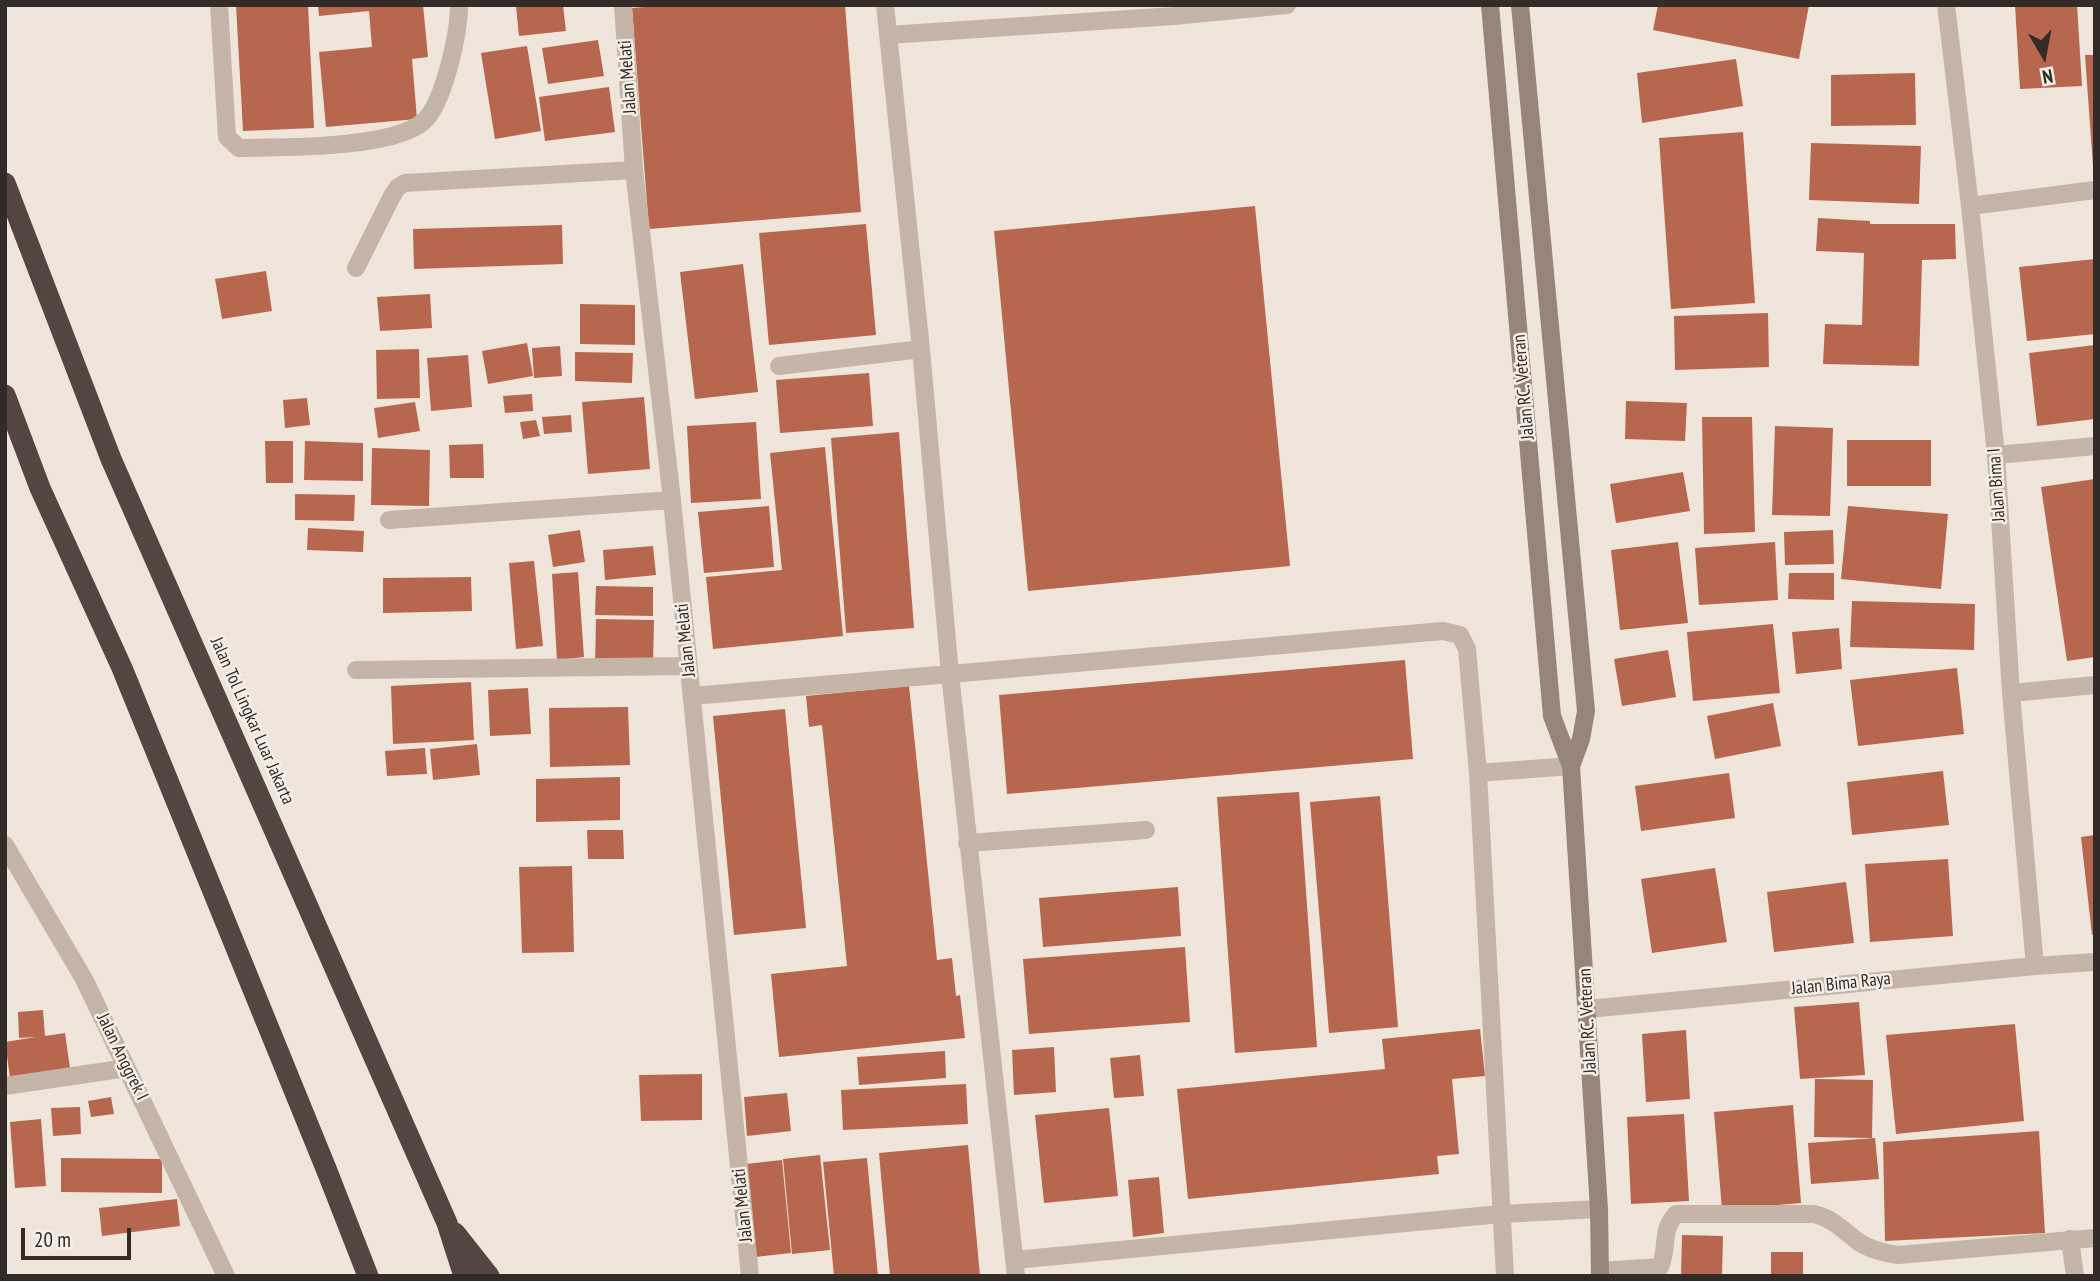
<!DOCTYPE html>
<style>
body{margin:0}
#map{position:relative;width:2100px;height:1281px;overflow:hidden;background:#efe5db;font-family:"PT Sans Narrow",sans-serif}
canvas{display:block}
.frame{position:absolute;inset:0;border:7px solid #332b28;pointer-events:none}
.north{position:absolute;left:2009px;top:21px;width:70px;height:70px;-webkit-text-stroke:5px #f7efe7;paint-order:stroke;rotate:170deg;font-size:19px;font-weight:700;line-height:28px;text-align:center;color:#332b28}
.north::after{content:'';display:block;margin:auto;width:24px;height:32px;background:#332b28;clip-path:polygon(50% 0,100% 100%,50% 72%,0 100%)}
.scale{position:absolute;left:21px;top:1228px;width:110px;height:32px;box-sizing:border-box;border:4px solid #332b28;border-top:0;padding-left:9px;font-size:21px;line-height:24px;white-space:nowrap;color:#332b28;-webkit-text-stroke:5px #f7efe7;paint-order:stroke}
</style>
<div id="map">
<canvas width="2100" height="1281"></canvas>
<div class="frame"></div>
<div class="north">N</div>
<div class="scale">20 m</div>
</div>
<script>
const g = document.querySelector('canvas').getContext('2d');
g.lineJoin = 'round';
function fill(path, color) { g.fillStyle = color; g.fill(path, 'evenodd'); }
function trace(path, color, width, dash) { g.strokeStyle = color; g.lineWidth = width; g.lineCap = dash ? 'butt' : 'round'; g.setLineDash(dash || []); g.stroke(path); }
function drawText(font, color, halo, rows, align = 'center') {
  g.font = font + ' "PT Sans Narrow",sans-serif'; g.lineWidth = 5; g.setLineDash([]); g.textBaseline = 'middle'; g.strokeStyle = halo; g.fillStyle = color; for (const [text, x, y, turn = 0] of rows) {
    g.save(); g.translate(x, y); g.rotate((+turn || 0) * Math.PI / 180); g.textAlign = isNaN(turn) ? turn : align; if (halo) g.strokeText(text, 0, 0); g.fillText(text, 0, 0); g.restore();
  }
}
fill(new Path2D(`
 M236,5H308L314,128L243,131Z
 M318,5H423L428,57L412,59L417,119L326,127L319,52L372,47L369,11L319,16Z
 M563,5L566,31L519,36L516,6Z
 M670,5H845L861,212L649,229L632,8Z
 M1658,5H1809L1799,59L1653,30Z
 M2015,5H2077L2082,86L2020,89Z
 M598,40L604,76L548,84L542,48Z
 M527,46L541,131L495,139L481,53Z
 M2085,55H2095V166H2093Z
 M1736,59L1743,106L1642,123L1637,73Z
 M1915,73L1916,125L1831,126V75Z
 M609,87L615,132L545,141L539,97Z
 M1743,132L1755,303L1671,309L1659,138Z
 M1811,143L1921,146L1919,204L1809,200Z
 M1255,206L1290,566L1028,591L994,231Z
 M1818,218L1870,221V224H1955L1956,259L1922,260L1919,366L1823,364L1825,324L1862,325L1864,253L1816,251Z
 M866,224L876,335L769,345L759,233Z
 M562,225L563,264L414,269L413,229Z
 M2095,259V334L2027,341L2019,267Z
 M743,264L758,392L695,399L680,272Z
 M266,271L272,311L222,319L215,279Z
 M430,294L432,328L380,331L377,297Z
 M580,304L635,305V345L580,344Z
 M1768,313L1769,367L1675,370L1674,316Z
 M527,343L533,376L488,384L482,351Z
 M2095,345V419L2037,426L2029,353Z
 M560,346L562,376L534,378L532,348Z
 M419,349L420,398L377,399L376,350Z
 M575,352L633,353L632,383L575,381Z
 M468,355L472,407L431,411L427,358Z
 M869,373L873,426L780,433L776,380Z
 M532,394L533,411L505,413L503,396Z
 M644,397L650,469L588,474L582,402Z
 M307,398L310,425L285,428L283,400Z
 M1626,401L1687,403L1685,441L1625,439Z
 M415,402L420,431L378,438L374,408Z
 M571,415L572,432L544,434L542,417Z
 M1702,417H1752L1755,532L1704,534Z
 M536,420L540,436L523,439L520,422Z
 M756,422L761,499L691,503L687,426Z
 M1775,426L1833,428L1830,516L1772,515Z
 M899,432L914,628L846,633L831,438Z
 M1847,440H1931V486H1847Z
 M265,441H293V483H266Z
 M305,441L363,443V481L304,480Z
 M483,444L484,478H450L449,445Z
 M825,447L843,636L713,649L706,577L782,570L770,453Z
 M372,448L430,450L429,506L371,505Z
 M1683,472L1690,511L1616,523L1610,484Z
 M2095,479V657L2067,661L2041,487Z
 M295,494L355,495L354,521L295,520Z
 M769,506L774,567L704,573L698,512Z
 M1848,506L1948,514L1941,589L1841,579Z
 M308,528L364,531L363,552L307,550Z
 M580,530L585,562L553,567L548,535Z
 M1833,530L1834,564L1785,565L1784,532Z
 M1678,542L1688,623L1620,630L1611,550Z
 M1775,542L1778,600L1699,605L1695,548Z
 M653,546L656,575L605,580L603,550Z
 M534,561L543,646L516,649L509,563Z
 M578,572L584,657L557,660L552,574Z
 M1789,573H1834V600L1788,599Z
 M471,577L472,611L383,613V578Z
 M596,586L653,587V616L595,615Z
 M1852,601L1975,604L1974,650L1850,647Z
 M596,619L654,620L653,665L595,664Z
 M1773,624L1780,693L1693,701L1687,632Z
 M1839,628L1842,669L1796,674L1792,632Z
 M1668,650L1676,697L1622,706L1614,659Z
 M1405,660L1413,759L1007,794L999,695Z
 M1957,668L1964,734L1858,746L1850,680Z
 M471,682L474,740L393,744L391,686Z
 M909,686L937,960L952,958L956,996L960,995L965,1038L779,1057L771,974L847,966L822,725L809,727L806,696Z
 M528,688L531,734L490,736L488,690Z
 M1773,703L1781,746L1715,759L1707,716Z
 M628,707L630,765L550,767L549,708Z
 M785,709L806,928L734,935L713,716Z
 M477,744L480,775L433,780L430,749Z
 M425,748L427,774L387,776L385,751Z
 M1943,771L1949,825L1852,835L1847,782Z
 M1729,773L1735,818L1641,831L1635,786Z
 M620,777V820L536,822V779Z
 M1299,792L1317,1047L1235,1053L1217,797Z
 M1380,796L1398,1027L1329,1033L1310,802Z
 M587,830H623L624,859H588Z
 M2095,835V934L2092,935L2081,837Z
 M1948,859L1953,936L1870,942L1865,864Z
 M572,866L574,952L522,953L519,867Z
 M1715,868L1727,942L1652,953L1641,879Z
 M1846,882L1854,943L1774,952L1767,892Z
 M1178,887L1181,936L1043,947L1039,898Z
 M1185,947L1190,1022L1029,1034L1023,959Z
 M1859,1002L1865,1075L1800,1079L1794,1007Z
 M43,1010L45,1036L65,1033L71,1075L11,1085L5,1042L36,1037L19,1038L18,1012Z
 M2015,1024L2024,1121L1896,1134L1886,1035Z
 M1480,1029L1485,1076L1452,1079L1459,1154L1437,1156L1439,1174L1188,1199L1177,1089L1385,1069L1382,1039Z
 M1686,1030L1690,1099L1646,1102L1642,1034Z
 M1054,1047L1056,1092L1014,1095L1012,1050Z
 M945,1051L946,1078L859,1085L857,1057Z
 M1140,1055L1144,1096L1114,1098L1110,1058Z
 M702,1074V1120L641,1121L639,1075Z
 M1815,1079L1873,1080L1872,1138L1814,1137Z
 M966,1084L968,1124L843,1130L841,1090Z
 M787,1093L791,1131L747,1136L744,1097Z
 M111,1097L114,1114L91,1117L88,1101Z
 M1793,1105L1801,1203L1722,1210L1714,1112Z
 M80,1107L81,1134L53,1136L51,1108Z
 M1109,1108L1118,1196L1044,1203L1035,1115Z
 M1684,1114L1689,1201L1631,1204L1627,1117Z
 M41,1119L46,1186L15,1188L10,1122Z
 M2039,1131L2045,1233L1885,1241L1883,1142Z
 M1875,1138L1879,1179L1811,1184L1808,1143Z
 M968,1145L980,1276H890L879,1153Z
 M820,1155L830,1250L792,1254L783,1159Z
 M61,1158L162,1159V1193L61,1192Z
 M867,1158L878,1276H834L823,1162Z
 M782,1160L791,1253L755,1257L746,1164Z
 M1159,1177L1164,1233L1133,1237L1128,1180Z
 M177,1199L180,1226L102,1236L99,1208Z
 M1682,1235L1723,1236L1722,1276H1681Z
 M1771,1252H1803V1276H1771Z`), '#b8674f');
trace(new Path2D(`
 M219,5L227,137L239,148C283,147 390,149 423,122C444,104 459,32 459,5
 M888,35L1174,16L1287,5
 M779,366L921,349
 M692,696L950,674L921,349L885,5
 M1478,773L1571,766
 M967,843L1146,830
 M1014,1260L1501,1214L1599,1209
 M1016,1276L950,674L1443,631L1460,635L1467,649L1478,773L1505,1276`), '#c5b5a8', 18);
trace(new Path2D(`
 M623,5L634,170L672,500L750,1276
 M1946,5L1970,206L1996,455L2011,693L2035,966
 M1970,206L2095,190
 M356,268L392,196L398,187L405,183L634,170
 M1996,455L2095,446
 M389,520L672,500
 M356,670L688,666
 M2011,693L2095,685
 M5,845L84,979L226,1276
 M1588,1009L2035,966L2095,962
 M5,1086L127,1068
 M2070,1239L2075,1276
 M1600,1271L1660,1267C1669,1247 1660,1232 1676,1214H1814C1832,1218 1842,1229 1856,1240C1868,1249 1883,1253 1898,1255L2095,1238`), '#c5b5a8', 18);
trace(new Path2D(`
 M1490,5L1552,716L1571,766L1599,1209L1600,1276
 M1520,5L1586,711L1581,739L1571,766`), '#98857a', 18);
trace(new Path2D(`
 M5,183L111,459L447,1223L464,1276
 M5,395L40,488L122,668L327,1171L368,1276
 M455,1233L489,1276`), '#534540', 21);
drawText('18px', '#332b28', '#f7efe7', [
 ["Jalan Melati",628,77,-94],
 ["Jalan RC. Veteran",1524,387,-95],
 ["Jalan Bima I",1997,485,-94],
 ["Jalan Melati",686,640,-96],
 ["Jalan Tol Lingkar Luar Jakarta",252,721,66],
 ["Jalan Bima Raya",1841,984,-6],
 ["Jalan RC. Veteran",1588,1021,-93],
 ["Jalan Anggrek I",122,1057,64],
 ["Jalan Melati",743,1205,-96]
]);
</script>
